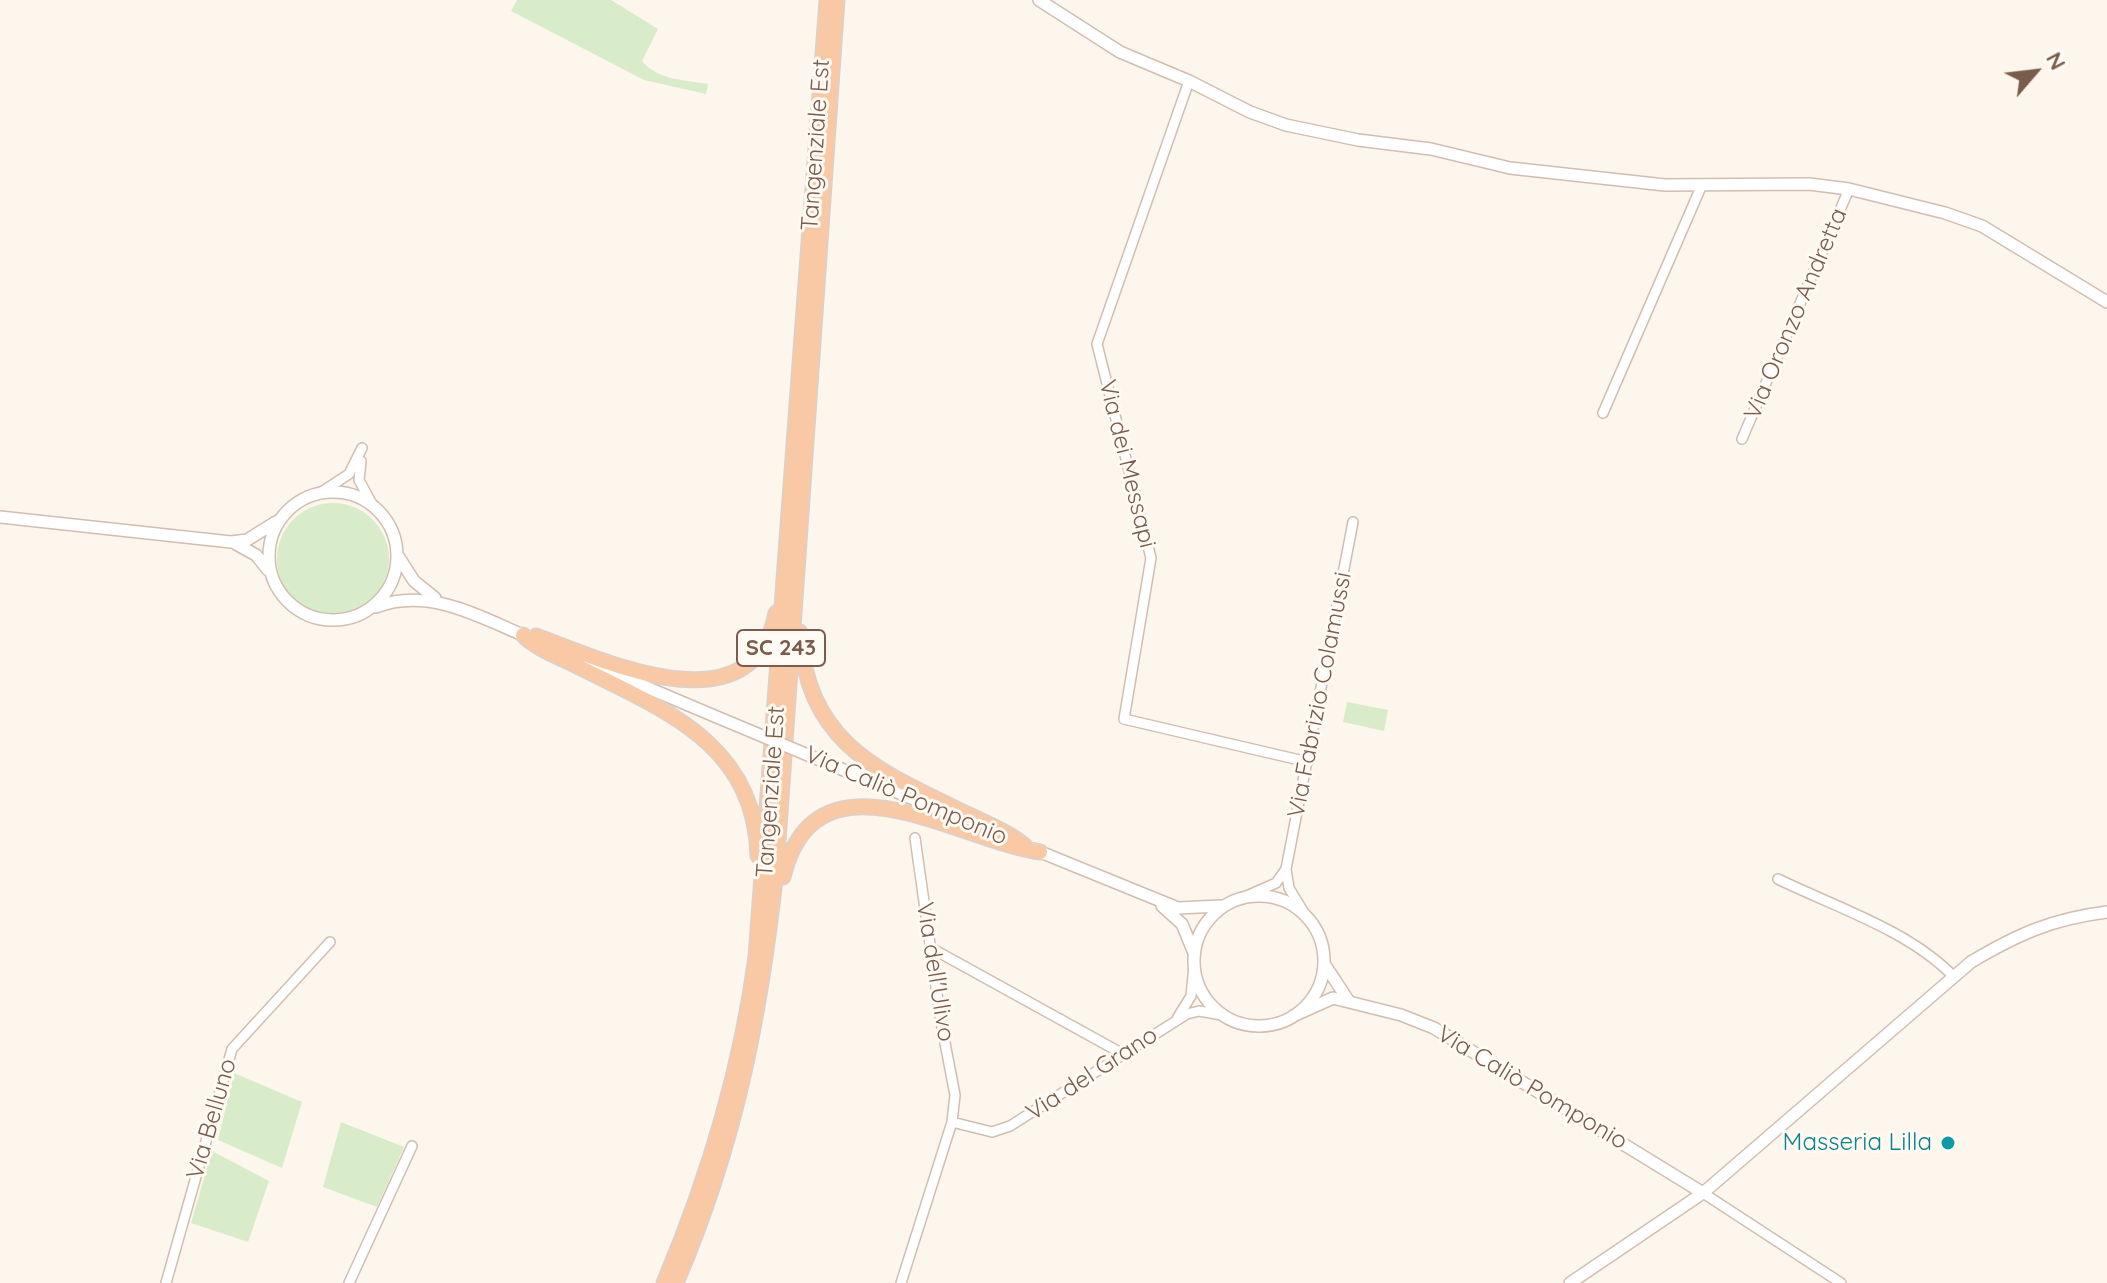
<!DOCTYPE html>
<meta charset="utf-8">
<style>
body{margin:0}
#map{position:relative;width:2107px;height:1283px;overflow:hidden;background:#fdf6ec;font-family:Quicksand,sans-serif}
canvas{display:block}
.north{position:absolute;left:1995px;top:32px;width:80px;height:80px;-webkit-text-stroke:6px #fffaf3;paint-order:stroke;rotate:62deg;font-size:22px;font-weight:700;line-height:32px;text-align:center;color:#7a5c4d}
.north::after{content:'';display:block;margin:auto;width:28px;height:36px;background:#7a5c4d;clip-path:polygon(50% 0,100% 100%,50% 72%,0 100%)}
</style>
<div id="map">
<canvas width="2107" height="1283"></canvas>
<div class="north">N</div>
</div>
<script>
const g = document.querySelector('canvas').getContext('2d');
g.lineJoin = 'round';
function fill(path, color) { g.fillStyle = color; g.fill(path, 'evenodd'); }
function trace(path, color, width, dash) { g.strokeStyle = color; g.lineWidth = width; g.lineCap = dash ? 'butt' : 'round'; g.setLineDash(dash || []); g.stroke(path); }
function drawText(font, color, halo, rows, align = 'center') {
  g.font = font + ' Quicksand,sans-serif'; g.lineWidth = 6; g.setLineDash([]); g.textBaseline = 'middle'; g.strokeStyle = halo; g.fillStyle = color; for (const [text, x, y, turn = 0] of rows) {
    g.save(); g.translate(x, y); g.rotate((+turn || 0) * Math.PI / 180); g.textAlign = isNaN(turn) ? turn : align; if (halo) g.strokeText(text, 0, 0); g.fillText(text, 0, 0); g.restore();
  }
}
fill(new Path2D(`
 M517,0H611L658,29L642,61C657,80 685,80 708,84L706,94L644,80L511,11Z
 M277 559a56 56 0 1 1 112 0a56 56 0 1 1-112 0Z
 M1347,702L1388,710L1384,731L1343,722Z
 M234,1073L302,1102L282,1168L218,1140Z
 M341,1122L404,1147L377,1207L323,1187Z
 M212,1151L269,1181L248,1242L191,1223Z`), '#d8ecc9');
const minor = new Path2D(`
 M1189,81L1097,344L1151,558L1124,719L1308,762
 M1603,413L1701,187
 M1742,439L1849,189
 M361,461L359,480L373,506
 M320,493L349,474L362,448
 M1778,879C1835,907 1909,930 1954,977
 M1244,897L1276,883L1286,869
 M1306,916L1289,888L1286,869L1353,522
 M931,948L1123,1054
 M1178,1017L1191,996L1194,966
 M952,1122L992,1132L1010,1126L1187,1014L1199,1011L1222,1015
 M1703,1193L1841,1283
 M166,1283L232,1049L330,942
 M349,1283L412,1146
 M901,1283L952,1122L955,1095L941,1022L915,838`);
const tertiary = new Path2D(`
 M1039,0L1120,52L1189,81L1250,112L1286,125L1358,140L1431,149L1510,168L1665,185L1809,184L1849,189L1945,213L1982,226L2107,302
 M269 556a64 64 0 1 1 128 0a64 64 0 1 1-128 0Z
 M0,517L231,542L247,540L276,522
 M236,544L256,555L268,570
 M398,556L414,581L435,598
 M376,607C429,586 481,618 530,638
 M587,662L712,715
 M870,781L969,822
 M1033,849L1178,908L1220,906
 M1194 961a65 65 0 1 1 130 0a65 65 0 1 1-130 0Z
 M1162,906L1182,924L1194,953
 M1325,965L1348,1000
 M1293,1016L1333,998L1401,1015L1434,1028L1703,1193
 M1570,1283L1703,1193L1971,962C2018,934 2052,919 2107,912`);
const trunk = new Path2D(`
 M800,632C807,746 881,772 971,816C990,825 1010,833 1025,846
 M523,635C537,650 563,658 581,668C667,711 755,745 758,856
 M536,636C607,662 753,731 776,613
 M783,877C816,742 958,841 1040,852
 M664,1283C708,1179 741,1069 756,957L827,0
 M676,1283C735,1145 760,1018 776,870L837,0`);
trace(minor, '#d1beb0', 12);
trace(tertiary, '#d1beb0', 14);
trace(trunk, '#dad1cd', 17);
trace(minor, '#fff', 9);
trace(tertiary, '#fff', 11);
trace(trunk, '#f9c8a4', 14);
const tertiaryBridge = new Path2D(`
 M712,715L870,781`);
trace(tertiaryBridge, '#d1beb0', 14, []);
trace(tertiaryBridge, '#fff', 11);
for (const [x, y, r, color] of [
 [1948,1143,8,"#0f9aa8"]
]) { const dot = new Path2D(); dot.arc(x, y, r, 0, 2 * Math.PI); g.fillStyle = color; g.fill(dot); trace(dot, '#fffaf3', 3); }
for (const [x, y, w] of [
 [781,648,88]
]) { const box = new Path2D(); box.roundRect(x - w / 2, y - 18, w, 36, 6); g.fillStyle = '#fffaf3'; g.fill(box); trace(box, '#7a5c4d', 2); }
drawText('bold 22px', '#7a5c4d', null, [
 ["SC 243",781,648]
]);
drawText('24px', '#7a5c4d', '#fffaf3', [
 ["Tangenziale Est",816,145,-86],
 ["Via Oronzo Andretta",1796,314,-67],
 ["Via dei Messapi",1127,464,76],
 ["Via Fabrizio Colamussi",1320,695,-79],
 ["Tangenziale Est",771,792,-86],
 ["Via Caliò Pomponio",906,796,23],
 ["Via dell'Ulivo",935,972,81],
 ["Via del Grano",1092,1074,-33],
 ["Via Caliò Pomponio",1532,1088,31],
 ["Via Belluno",212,1119,-74]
]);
drawText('24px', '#0d838f', '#fffaf3', [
 ["Masseria Lilla",1932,1143]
], 'right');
</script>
